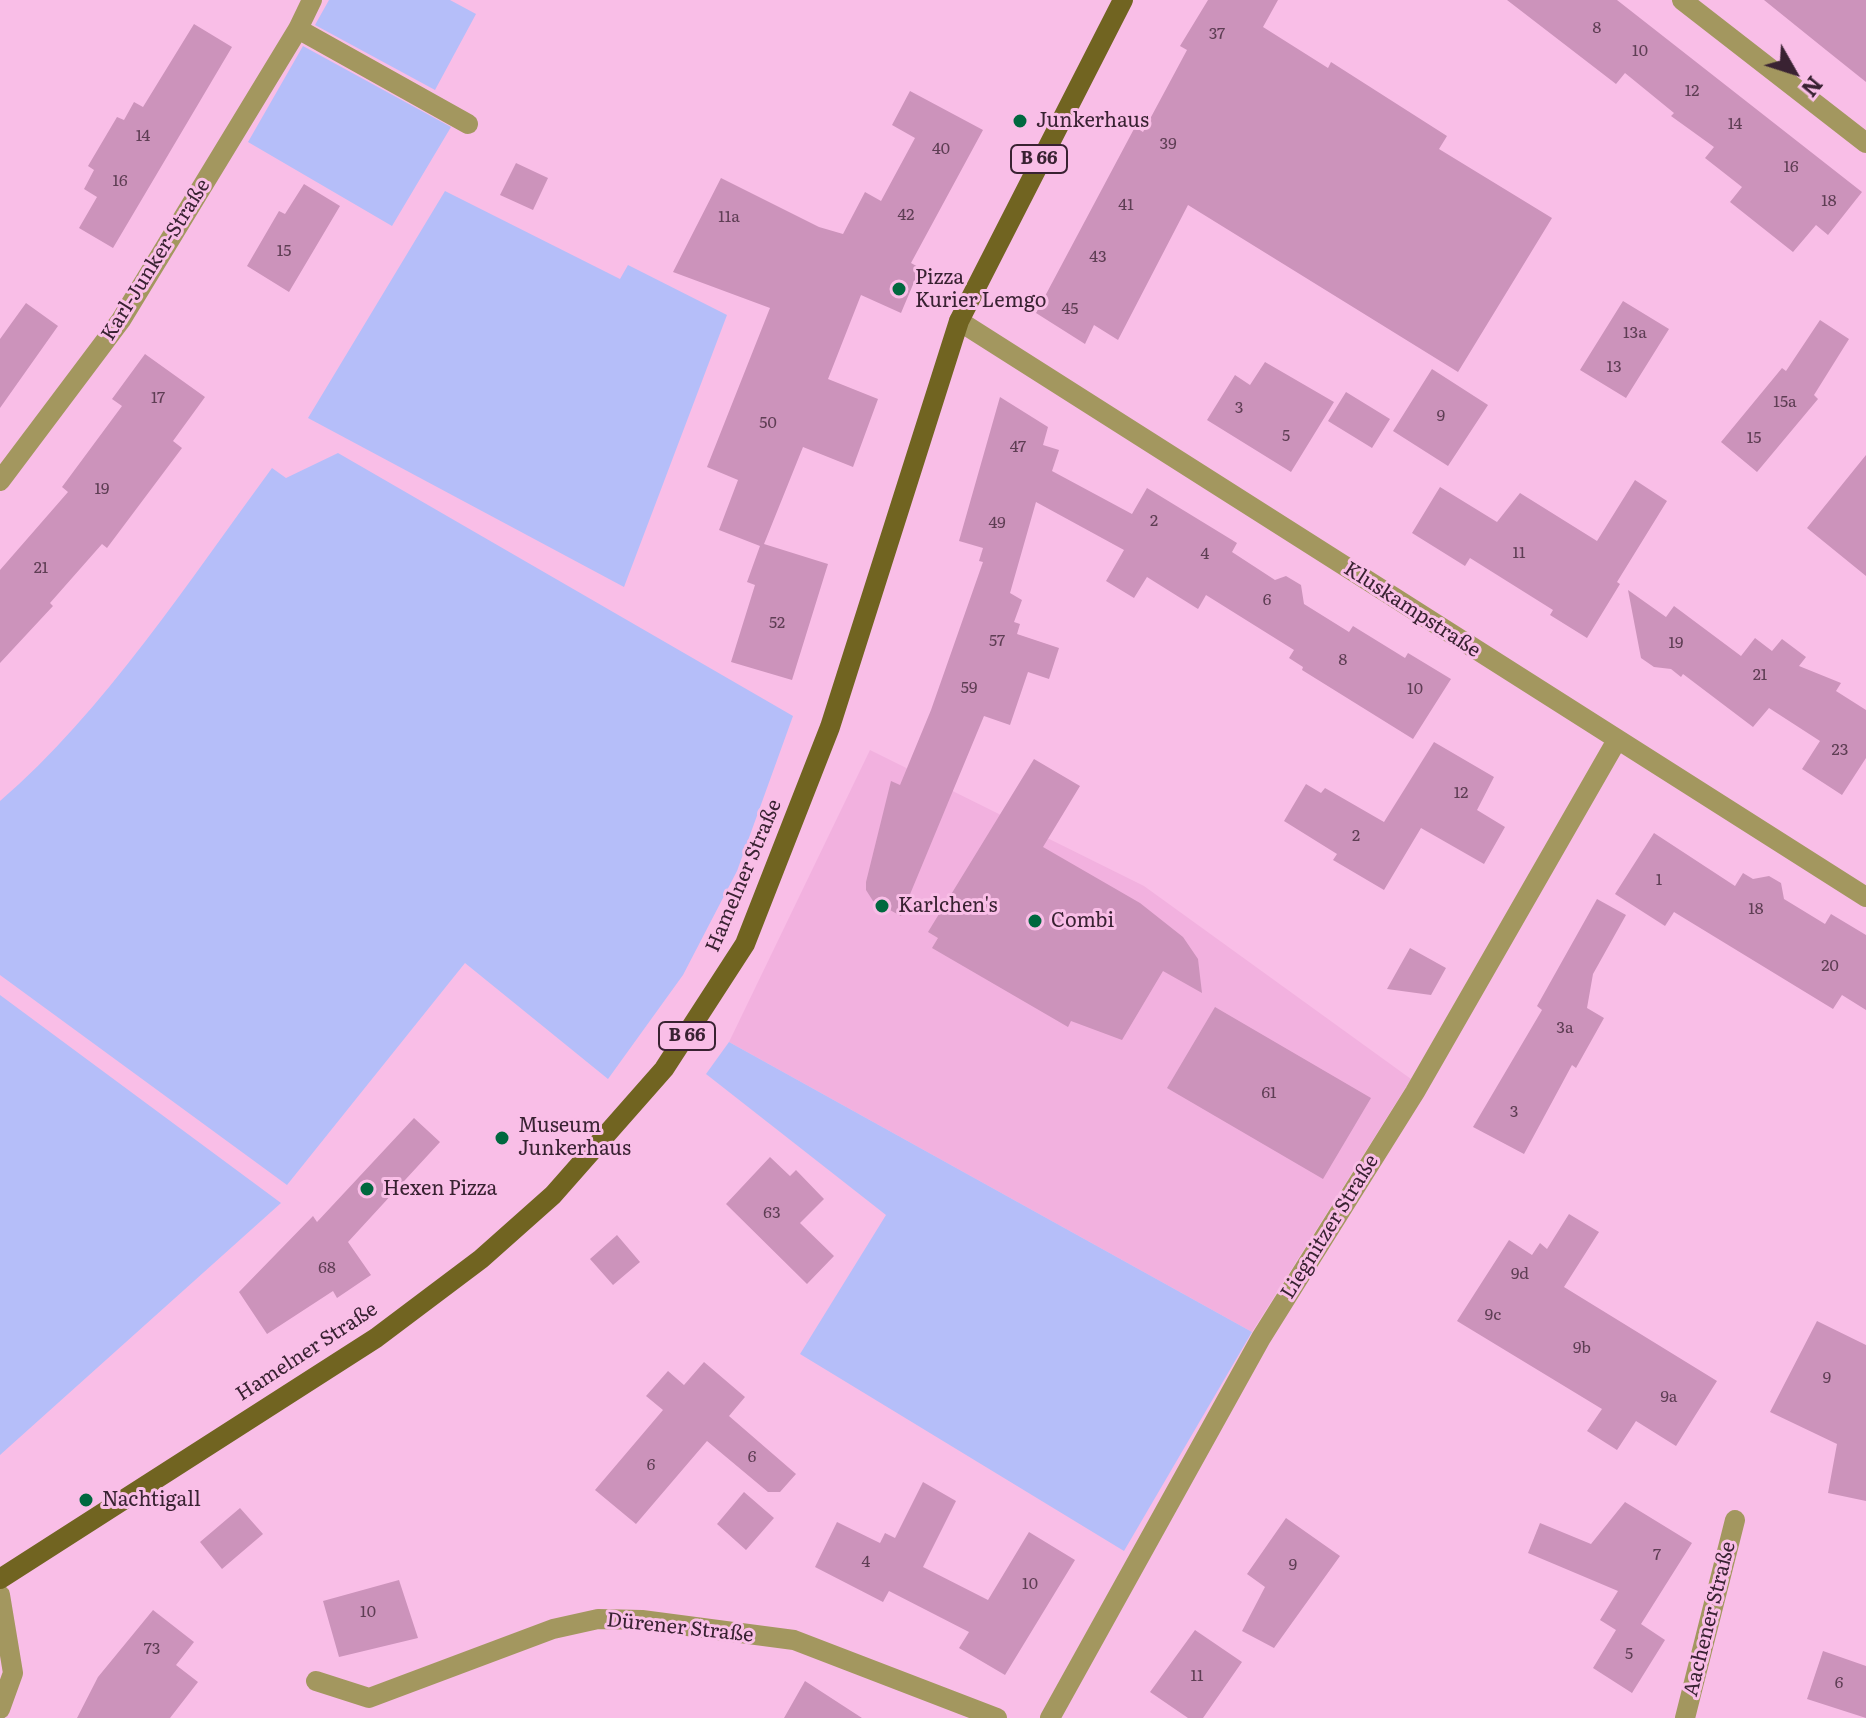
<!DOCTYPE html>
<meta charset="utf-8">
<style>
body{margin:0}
#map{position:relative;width:1866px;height:1718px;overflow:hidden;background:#f9bee7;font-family:Literata,serif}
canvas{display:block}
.north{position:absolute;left:1754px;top:32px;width:80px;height:80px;-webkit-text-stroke:6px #f9bee7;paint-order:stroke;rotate:129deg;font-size:22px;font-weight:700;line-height:32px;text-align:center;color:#392232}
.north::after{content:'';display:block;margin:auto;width:28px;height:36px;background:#392232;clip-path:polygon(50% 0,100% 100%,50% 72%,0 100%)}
</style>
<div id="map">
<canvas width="1866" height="1718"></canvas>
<div class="north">N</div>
</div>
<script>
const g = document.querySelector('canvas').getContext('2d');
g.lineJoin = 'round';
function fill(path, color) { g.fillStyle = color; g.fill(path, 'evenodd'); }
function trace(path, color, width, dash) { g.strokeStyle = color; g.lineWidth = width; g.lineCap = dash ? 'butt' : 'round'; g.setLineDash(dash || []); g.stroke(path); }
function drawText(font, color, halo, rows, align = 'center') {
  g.font = font + ' Literata,serif'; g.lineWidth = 6; g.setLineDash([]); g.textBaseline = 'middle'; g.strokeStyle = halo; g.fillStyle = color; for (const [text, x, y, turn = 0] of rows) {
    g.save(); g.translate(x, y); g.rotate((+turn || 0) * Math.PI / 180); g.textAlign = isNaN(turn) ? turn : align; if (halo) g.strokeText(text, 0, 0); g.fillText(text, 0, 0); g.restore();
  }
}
fill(new Path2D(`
 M870,750L1144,886L1411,1079L1252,1332L729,1042Z`), '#f2b1df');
fill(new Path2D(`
 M329,0H450L476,14L435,90L315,25Z
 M303,46L451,127L392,226L248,142Z
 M445,191L620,279L628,265L727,315L624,587L308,418Z
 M338,453L793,716L737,871L683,975L608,1079L465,963L287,1185L0,975V801C103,713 191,578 272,468L286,478Z
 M0,995L281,1203L0,1455Z
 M729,1042L1252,1332L1124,1551L800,1354L886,1215L706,1074Z`), '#b5bef9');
fill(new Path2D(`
 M1208,0H1278L1263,27L1328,68L1331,62L1447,136L1439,149L1552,218L1458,372L1188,205L1118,340L1094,325L1085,344L1036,313L1135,127L1143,132L1187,50L1180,46Z
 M1507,0H1617L1862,192L1828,235L1816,225L1793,252L1730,202L1742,187L1705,158L1714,147L1671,116L1674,113L1625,73L1616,84Z
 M1764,0H1866V82L1826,50Z
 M194,24L232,47L113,248L79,228L97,197L84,189L94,170L88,166L117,117L124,120L134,102L143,107Z
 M910,91L983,130L911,263L920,268L901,313L861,295L828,379L878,399L853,467L803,447L764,544L828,564L792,680L731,662L755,585L747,582L760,546L719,530L738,480L707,467L770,308L673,272L721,178L819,227L843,234L865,192L881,201L915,138L892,125Z
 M516,163L548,178L533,210L500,195Z
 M304,184L340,206L289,292L247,266L279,211L285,214Z
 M1623,301L1669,329L1626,398L1580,370Z
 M26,303L58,326L0,408V339Z
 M1820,320L1849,339L1814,395L1818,399L1757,472L1721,442L1782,368L1786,371Z
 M145,354L205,397L173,441L182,448L107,548L102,544L50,603L53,606L0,663V570L68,492L62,487L122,406L112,399Z
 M1265,362L1334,402L1291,472L1207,420L1235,375L1250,385Z
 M1432,369L1488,405L1448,466L1393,431Z
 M1346,392L1390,419L1372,448L1328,421Z
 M1000,397L1048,427L1043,445L1059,450L1052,471L1132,514L1147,488L1237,543L1232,552L1275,580L1286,576L1301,585L1304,604L1349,632L1353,626L1405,658L1408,653L1451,679L1413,739L1302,670L1303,667L1289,658L1294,650L1206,595L1198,609L1147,577L1134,598L1106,581L1124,550L1036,502L1010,593L1022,600L1014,622L1020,624L1017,634L1059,648L1049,679L1028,672L1010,725L984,716L901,916L873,901L866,890V882L891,781L900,785L931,710L983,562L979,561L983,548L959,541Z
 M1866,455V576L1807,528Z
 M1635,480L1667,501L1617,582L1620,584L1587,638L1550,615L1553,610L1470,558L1465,566L1412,533L1440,487L1497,522L1520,493L1597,541Z
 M1628,590L1666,617L1674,606L1741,656L1755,638L1772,651L1782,639L1806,657L1799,666L1841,683L1836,691L1866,710V758L1842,795L1802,769L1820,741L1769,708L1753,727L1683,674L1681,677L1671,669L1654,667L1641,658Z
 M1434,742L1494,777L1477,810L1505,827L1484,864L1421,828L1384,890L1333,860L1337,854L1284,821L1306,784L1321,793L1325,788L1384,822Z
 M1034,759L1080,786L1043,847L1140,903L1183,937L1198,959L1202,993L1163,971L1122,1040L1071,1021L1068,1027L932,948L938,938L928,932Z
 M1654,833L1735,886L1743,873L1753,879L1769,876L1781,883L1784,899L1825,924L1831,914L1866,935V1010L1842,995L1833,1009L1674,912L1665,926L1615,894Z
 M1597,899L1626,915L1593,974L1587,1008L1604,1018L1576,1068L1572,1065L1524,1154L1473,1127L1542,1010L1537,1006Z
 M1410,948L1446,968L1431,995L1387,989Z
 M1215,1007L1371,1098L1323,1179L1167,1088Z
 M414,1118L440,1142L348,1242L371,1275L337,1298L333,1291L267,1334L239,1292L313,1216L317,1222Z
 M770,1157L790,1176L796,1170L824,1199L800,1223L834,1256L807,1284L726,1204Z
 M1569,1214L1599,1232L1564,1287L1717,1381L1676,1446L1636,1421L1617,1450L1587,1431L1602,1409L1457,1321L1509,1240L1532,1255L1540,1243L1547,1249Z
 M617,1235L640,1262L613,1285L590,1259Z
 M1817,1321L1866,1345V1501L1828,1493L1837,1444L1770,1412Z
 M704,1362L745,1397L729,1416L796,1474L780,1492H768L707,1441L636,1524L595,1490L663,1410L646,1396L668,1371L684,1385Z
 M923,1482L956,1501L923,1567L988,1600L1029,1532L1075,1560L1005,1675L959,1648L969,1632L889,1591L883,1602L815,1567L837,1522L880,1543L885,1533L895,1538Z
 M744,1492L774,1518L746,1550L717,1524Z
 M1625,1502L1692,1543L1641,1624L1665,1640L1632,1693L1593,1668L1616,1630L1600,1620L1618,1591L1528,1553L1540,1523L1591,1544Z
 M240,1508L263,1534L222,1569L200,1542Z
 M1286,1518L1340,1556L1274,1648L1242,1631L1265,1587L1247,1574Z
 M399,1580L418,1638L339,1657L323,1601Z
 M153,1610L194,1642L176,1665L198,1682L170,1718H77L98,1677Z
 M1195,1630L1242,1662L1203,1718H1188L1150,1692Z
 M1823,1651L1866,1666V1718L1807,1699Z
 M805,1681L862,1718H784Z`), '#cc93bb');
trace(new Path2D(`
 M1682,0L1866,143
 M298,29L468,124
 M959,321L1866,897
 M0,481L121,320L298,29L312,0
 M0,1595L13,1673L0,1709
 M316,1681L369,1698L553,1629L598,1619L642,1620L794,1640L997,1718
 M1050,1718L1261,1338L1415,1092L1617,740
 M1685,1718L1735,1520`), '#a3975f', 20);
trace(new Path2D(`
 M0,1579L376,1338L481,1259L553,1195L664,1069L745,944L830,727L959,321L1123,0`), '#716421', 20);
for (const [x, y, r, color] of [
 [1020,121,8,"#00683f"],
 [899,289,8,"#00683f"],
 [882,906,8,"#00683f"],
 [1035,921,8,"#00683f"],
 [502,1138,8,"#00683f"],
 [367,1189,8,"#00683f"],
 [86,1500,8,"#00683f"]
]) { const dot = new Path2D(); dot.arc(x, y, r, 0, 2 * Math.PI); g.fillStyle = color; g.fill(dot); trace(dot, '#f9bee7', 3); }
drawText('16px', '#5e3e54', null, [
 ["8",1597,28],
 ["37",1217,34],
 ["10",1640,51],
 ["12",1692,91],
 ["14",1735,124],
 ["14",143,136],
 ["39",1168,144],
 ["40",941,149],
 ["16",1791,167],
 ["16",120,181],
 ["18",1829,201],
 ["41",1126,205],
 ["42",906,215],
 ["11a",729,217],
 ["15",284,251],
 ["43",1098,257],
 ["45",1070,309],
 ["13a",1635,333],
 ["13",1614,367],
 ["17",158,398],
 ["15a",1785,402],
 ["3",1239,408],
 ["9",1441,416],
 ["50",768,423],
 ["5",1286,436],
 ["15",1754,438],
 ["47",1018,447],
 ["19",102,489],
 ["2",1154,521],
 ["49",997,523],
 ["11",1519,553],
 ["4",1205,554],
 ["21",41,568],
 ["6",1267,600],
 ["52",777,623],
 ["57",997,641],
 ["19",1676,643],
 ["8",1343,660],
 ["21",1760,675],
 ["59",969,688],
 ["10",1415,689],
 ["23",1840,750],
 ["12",1461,793],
 ["2",1356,836],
 ["1",1659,880],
 ["18",1756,909],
 ["20",1830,966],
 ["3a",1565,1028],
 ["61",1269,1093],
 ["3",1514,1112],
 ["63",772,1213],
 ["68",327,1268],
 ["9d",1520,1274],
 ["9c",1493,1315],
 ["9b",1582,1348],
 ["9",1827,1378],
 ["9a",1669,1397],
 ["6",752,1457],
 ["6",651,1465],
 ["7",1657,1555],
 ["4",866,1562],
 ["9",1293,1565],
 ["10",1030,1584],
 ["10",368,1612],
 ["73",152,1649],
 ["5",1629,1654],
 ["11",1197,1676],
 ["6",1839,1683]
]);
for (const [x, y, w] of [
 [1039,159,56],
 [687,1036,56]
]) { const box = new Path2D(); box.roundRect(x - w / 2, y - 14, w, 28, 6); g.fillStyle = '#f9bee7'; g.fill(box); trace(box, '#392232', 2); }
drawText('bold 18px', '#392232', null, [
 ["B 66",1039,159],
 ["B 66",687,1036]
]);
drawText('20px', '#392232', '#f9bee7', [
 ["Junkerhaus",1036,121],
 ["Pizza",915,278],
 ["Kurier Lemgo",915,301],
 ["Karlchen's",898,906],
 ["Combi",1051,921],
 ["Museum",518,1126],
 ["Junkerhaus",518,1149],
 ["Hexen Pizza",383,1189],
 ["Nachtigall",102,1500]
], 'left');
drawText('20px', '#392232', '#f9bee7', [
 ["Karl-Junker-Straße",156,260,-58],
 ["Kluskampstraße",1412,610,33],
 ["Hamelner Straße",744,876,-67],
 ["Liegnitzer Straße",1330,1227,-58],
 ["Hamelner Straße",307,1352,-33],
 ["Aachener Straße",1710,1619,-76],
 ["Dürener Straße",680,1628,6]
]);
</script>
